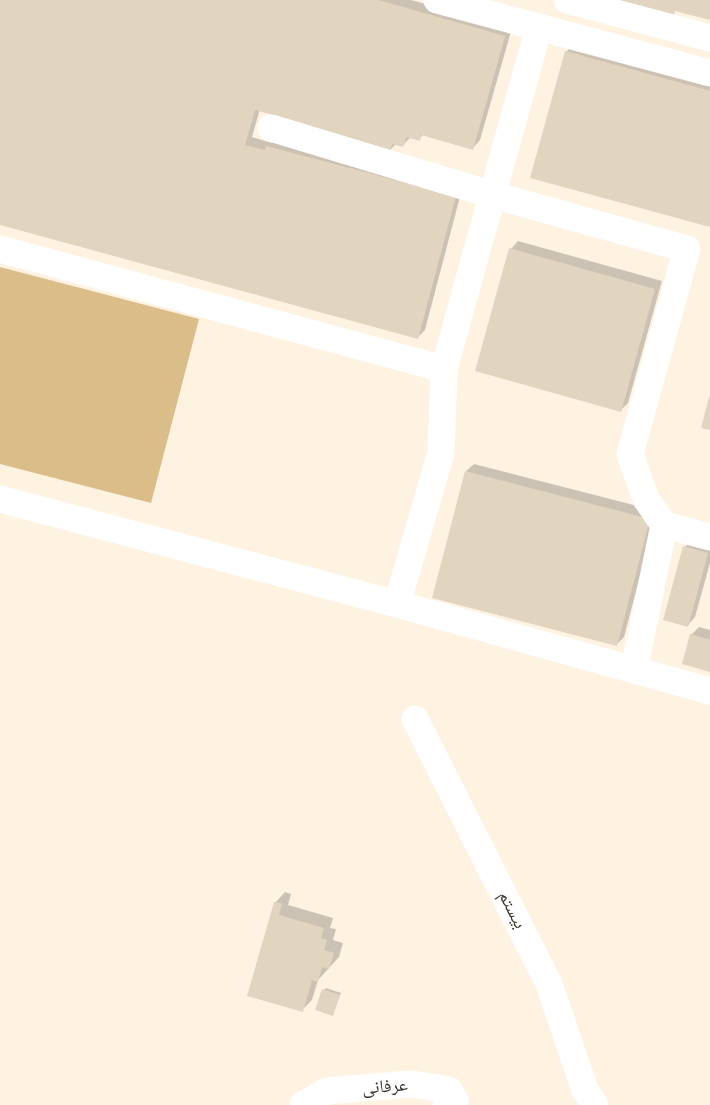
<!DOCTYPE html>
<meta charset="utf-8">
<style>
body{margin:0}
canvas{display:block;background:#fef3e1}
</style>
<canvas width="710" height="1105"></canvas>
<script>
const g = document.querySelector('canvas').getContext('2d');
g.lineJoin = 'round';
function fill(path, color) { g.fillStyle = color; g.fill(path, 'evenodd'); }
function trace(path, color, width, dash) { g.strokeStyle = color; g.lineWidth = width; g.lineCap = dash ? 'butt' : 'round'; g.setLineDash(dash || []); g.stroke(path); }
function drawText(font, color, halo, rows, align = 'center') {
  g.font = font + ' Manrope,"Noto Naskh Arabic",sans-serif'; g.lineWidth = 6; g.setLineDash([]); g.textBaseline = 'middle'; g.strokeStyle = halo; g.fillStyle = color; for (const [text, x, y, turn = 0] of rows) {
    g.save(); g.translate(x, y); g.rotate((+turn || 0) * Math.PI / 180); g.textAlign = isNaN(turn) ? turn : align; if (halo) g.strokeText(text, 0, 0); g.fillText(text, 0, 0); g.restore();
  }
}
fill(new Path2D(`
 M0,267L199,319L151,503L0,464Z`), '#dabd88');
fill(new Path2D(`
 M0,0H411L512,28L480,140L473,148L424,134L419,139L411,137L403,145L396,144L388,152L260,109L252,137L272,143L275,139L462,189L425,330L418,337L0,223Z
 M574,44L710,82V226L566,52Z
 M518,241L662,281L628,403L620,411L511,249Z
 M474,464L657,511L624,637L617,644L466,471Z
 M693,539L710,544V563L695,617L688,625L685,547Z
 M699,627L710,630V670L691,635Z
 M285,892L291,894L288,905L333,918L330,928L336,929L333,940L343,943L339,957L318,980L312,1000L302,1010L275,903Z
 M326,988L341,993L333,1014L324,990Z`), '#0003');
fill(new Path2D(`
 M0,0H378L505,36L473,150L421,135L420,141L406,137L403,147L392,144L389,154L300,129L301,123L255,110L245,145L265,150L266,146L456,196L418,339L0,225Z
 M585,0H710V20L675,11L672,24Z
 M565,51L710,91V227L530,178Z
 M509,248L655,289L621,412L475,371Z
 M709,397H710V430L701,428Z
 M465,471L650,519L617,646L432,598Z
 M683,546L708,553L688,627L663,620Z
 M690,634L710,640V672L682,664Z
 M274,902L282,904L279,915L324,928L321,938L327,940L324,950L334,953L329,969L322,967L318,982L312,980L303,1012L247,996Z
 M322,989L340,995L333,1016L315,1010Z`), '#e2d5bf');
trace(new Path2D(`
 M437,0L710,73
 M567,0L710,38
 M271,128L493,195L687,249L630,454L646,499L664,525L634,670
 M0,249L444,369
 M0,499L397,604L710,691
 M664,525L710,537
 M397,604L441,453L444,369L539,27
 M415,719L549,984L585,1090L595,1105
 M303,1105L327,1091L412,1084L449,1090L455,1101L446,1105`), '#fff', 27);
drawText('18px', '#39332a', '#fff', [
 ["بیستم",512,910,63],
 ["عرفانی",385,1087,-4]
]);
</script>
